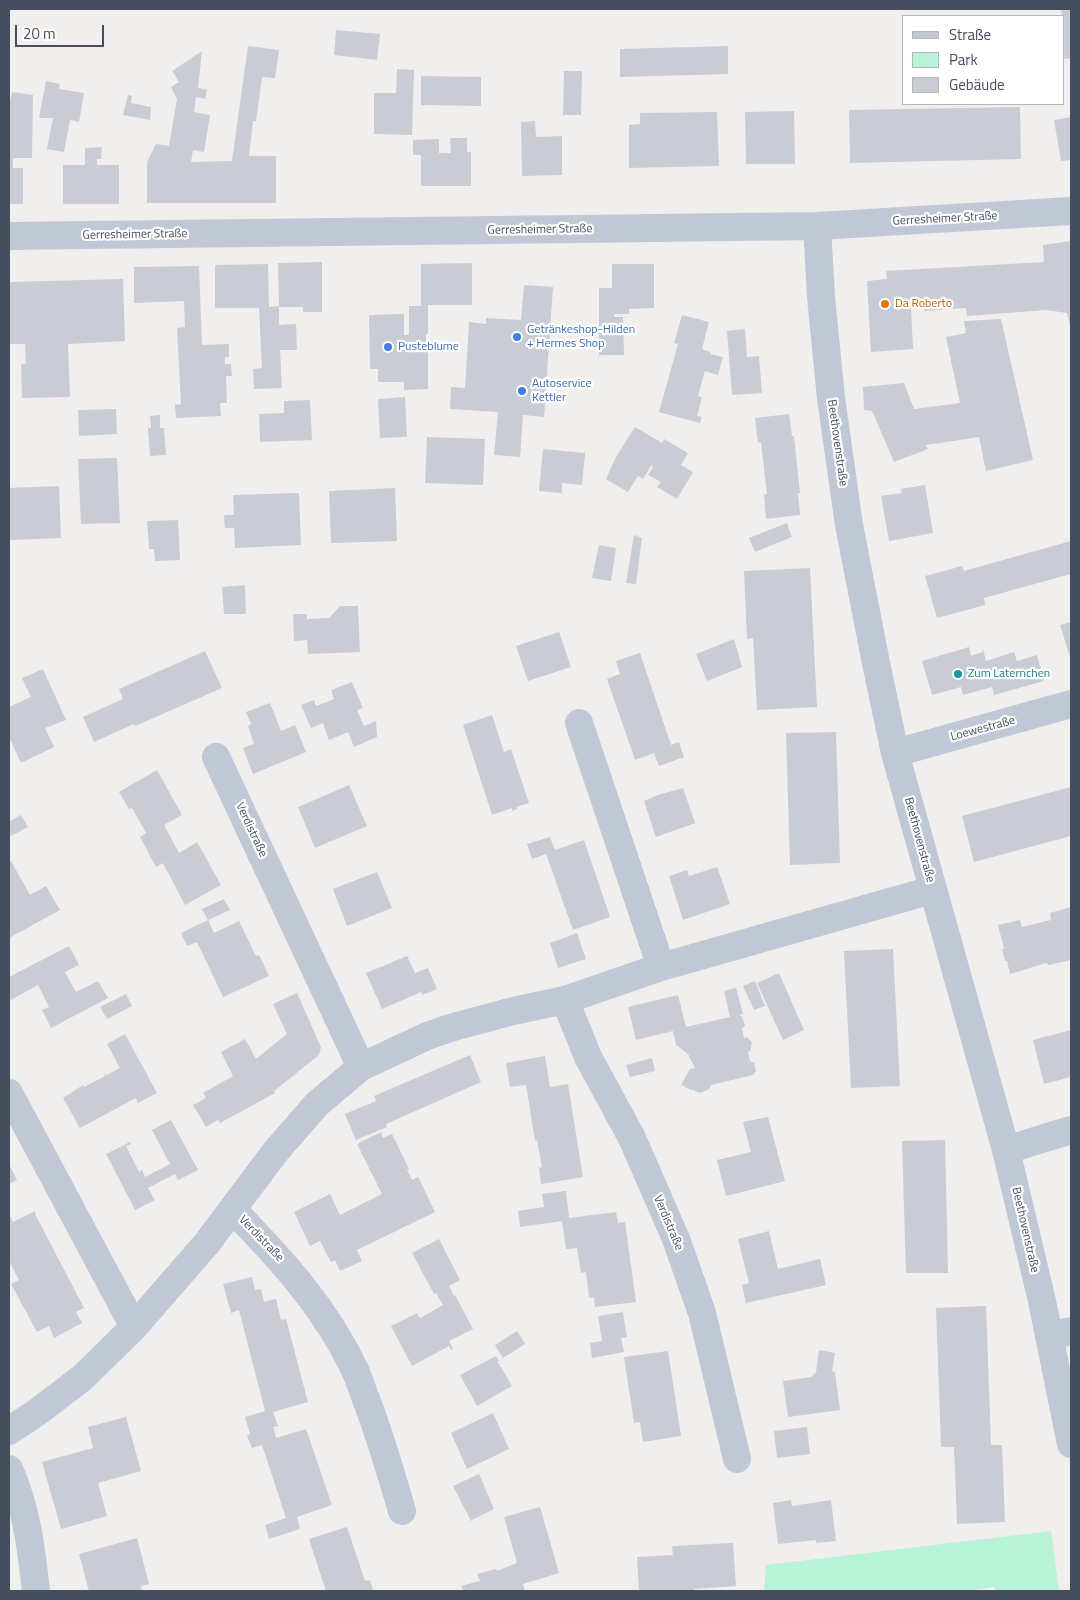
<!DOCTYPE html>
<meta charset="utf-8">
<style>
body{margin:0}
#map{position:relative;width:1080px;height:1600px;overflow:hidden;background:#f1eeee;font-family:"Titillium Web",sans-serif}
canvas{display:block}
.frame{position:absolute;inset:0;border:10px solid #444e5d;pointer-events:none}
.legend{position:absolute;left:902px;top:15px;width:162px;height:90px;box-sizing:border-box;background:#fff;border:1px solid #b4b8be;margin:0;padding:6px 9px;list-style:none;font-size:15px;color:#444e5d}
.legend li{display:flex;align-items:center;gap:10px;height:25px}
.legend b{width:25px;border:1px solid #b4b8be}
.scale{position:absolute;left:15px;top:25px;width:89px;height:22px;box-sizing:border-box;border:2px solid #444e5d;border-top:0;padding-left:6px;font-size:15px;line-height:18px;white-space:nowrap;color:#444e5d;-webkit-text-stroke:4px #fff;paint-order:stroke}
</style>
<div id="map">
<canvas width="1080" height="1600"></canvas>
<div class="frame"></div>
<ul class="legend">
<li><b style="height:6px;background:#c0c8d5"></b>Straße</li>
<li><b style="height:14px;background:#b8f3d8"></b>Park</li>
<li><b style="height:14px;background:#c9ccd4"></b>Gebäude</li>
</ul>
<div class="scale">20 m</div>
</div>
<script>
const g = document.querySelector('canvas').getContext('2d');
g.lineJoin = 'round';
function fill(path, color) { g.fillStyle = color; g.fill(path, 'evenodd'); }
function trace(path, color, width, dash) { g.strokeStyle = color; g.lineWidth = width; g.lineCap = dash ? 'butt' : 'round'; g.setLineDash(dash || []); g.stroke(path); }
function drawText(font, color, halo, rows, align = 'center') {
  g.font = font + ' "Titillium Web",sans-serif'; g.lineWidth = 4.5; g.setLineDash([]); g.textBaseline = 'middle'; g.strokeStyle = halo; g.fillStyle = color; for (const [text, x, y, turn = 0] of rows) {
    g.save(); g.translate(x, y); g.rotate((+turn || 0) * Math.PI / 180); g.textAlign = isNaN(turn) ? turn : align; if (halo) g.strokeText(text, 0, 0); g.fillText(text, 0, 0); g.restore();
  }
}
fill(new Path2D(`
 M1051,1531L1059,1591H998L993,1587L967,1591H764L766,1565Z`), '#b8f3d8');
fill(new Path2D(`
 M1061,9H1071V58L1064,59V16H1062Z
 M336,30L380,34L377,60L334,55Z
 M248,46L279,50L275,78L262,77L256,121H253L249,156H276V203H147V162L156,144L169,146L177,99L171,87L179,82L172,71L202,51L198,88L207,90L205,99L196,97L194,112L210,115L204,152L193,150L191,162L232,161Z
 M728,46V74L620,77V49Z
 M397,69L414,70L412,135L374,134V93H396Z
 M564,71H582L581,115H563Z
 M421,76L481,77V106L421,105Z
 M46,81L60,84L59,89L84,93L79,122L70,120L64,152L47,149L53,118H39Z
 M12,92L33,95L32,158H13V168H23V204H9V106Z
 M128,95L132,96L131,103L151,107L150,120L123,115Z
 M1020,107L1021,159L850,163L849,110Z
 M794,111L795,164H746L745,112Z
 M717,112L719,166L629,168V125L640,124V113Z
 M1071,117V160L1061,161L1054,120Z
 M535,121L536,137L562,136V175L522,176L521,122Z
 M450,138H467V152H471V186H421V155H413V140L439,139V153H451Z
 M102,147L101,159H97V165H119V204H63V165H85V148Z
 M1071,241V329L1067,313L1046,310L967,316L966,308L924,311V309H911L913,349L871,352L867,281L887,279L886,271L1044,262L1043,245Z
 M322,262V312H303V307H279L278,263Z
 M472,263V305H428V334H426V345H428V389L404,390V382H378V369H370L369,315L404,314V335H409V306H421V264Z
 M268,264L269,307L279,306V325L296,324L297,350H280L282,388L254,389L253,369L262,368L259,308H215V265Z
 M612,264H654V308L629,309V314H614V317H623L624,355H599V288H612Z
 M199,266L202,345L229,344V357H225V364H231L232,376H226L227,403H220L221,416L176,418L175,405L181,404L177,328L185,327L184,301L134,303V267Z
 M123,279L125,341L68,344L70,397L22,398L21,364H26L25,344H9V282Z
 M524,285L553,287L544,417L523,415L520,457L494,455L498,412L450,409L451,387L465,388L469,322L486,324V318L521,320Z
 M682,315L709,322L702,349L711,352L710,354L723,357L718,375L705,371L698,396L702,397L697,416L702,417L700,423L659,412L678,344L674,343Z
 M1001,319L1033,460L986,471L979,437L926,445L928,449L894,462L872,411L864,410L863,387L904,383L914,409L960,403L946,337L966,333L964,321Z
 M745,329L747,357L759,356L762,393L732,395L727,331Z
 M405,397L407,437L380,438L378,399Z
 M310,400L312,440L260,442L259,414L284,413V401Z
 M116,409L117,434L79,436L78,410Z
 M789,414L792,436H794L800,493H798L800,515L766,519L764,495L767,494L761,442L758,443L755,418Z
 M160,415V428H164L166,455L150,456L148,428H151L150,416Z
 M635,427L662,443L664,439L688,453L681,465L693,472L677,499L657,487L661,482L648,475L653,467L651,466L643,479L638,476L628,492L606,479L615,459Z
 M427,437L485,439L483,485L425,483Z
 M543,449L585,453L582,485L562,483V493L539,491Z
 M117,458L120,523L81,524L78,459Z
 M925,485L933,533L889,541L881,496L902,493L901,489Z
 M59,486L61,538L9,540V488Z
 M395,488L397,541L331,543L329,491Z
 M299,493L301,545L235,548L234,528H225L224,515H234L233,495Z
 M178,520L180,560L155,561L154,549H149L147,521Z
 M787,523L792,537L755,552L749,538Z
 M634,535L642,538L636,584L626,583Z
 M1071,541V574L984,598L985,605L937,618L925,576L962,566L964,571Z
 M599,545L616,548L611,581L592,578Z
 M810,568L817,707L757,710L753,638L747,639L744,571Z
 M245,585L246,614H224L222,587Z
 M340,606H358L360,652L308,654L307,640L294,641L293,614H307V619L329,618Z
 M1071,622V660L1060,625Z
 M559,632L571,667L528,681L516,646Z
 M734,639L742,667L707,681L696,654Z
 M969,647L971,656L982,652L983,649L986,661L1014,652L1017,661L1037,655L1044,681L994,695L992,687L963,695L961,687L932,695L922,661Z
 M205,651L222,688L135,726L134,724L94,742L83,717L123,699L119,689Z
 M640,653L671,745L679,742L684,757L659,766L654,753L635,760L607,679L620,674L616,661Z
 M43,669L66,720L45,728L54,747L21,763L9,737V707L31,697L22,678Z
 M352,682L363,708L357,710L364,726L376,721L377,737L354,747L348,732L329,740L323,723L311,728L301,705L314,700L316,706L334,699L331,690Z
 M270,703L281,731L295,725L306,752L253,774L243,748L254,744L248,726L251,724L246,712Z
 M492,715L504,752L511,749L529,803L516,807L517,809L512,811V808L492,815L463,725Z
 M836,732L840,863L790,865L786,733Z
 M157,770L182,815L164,825L179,853L197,842L221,885L185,905L163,863L156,867L140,837L146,833L132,808L129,809L119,792Z
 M349,785L367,826L315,848L298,807Z
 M1071,787V836L974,862L962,816Z
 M683,788L695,823L656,837L644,801L658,795Z
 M21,815L28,827L9,837V822Z
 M550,837L555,850L584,840L610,917L573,930L546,854L532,859L527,844Z
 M11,861L30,895L46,886L60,910L9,938V862Z
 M717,867L730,904L683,920L669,876L687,870L689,876Z
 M377,872L392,908L347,926L333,889Z
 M224,899L230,910L208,920L214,933L239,921L256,956L259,955L269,976L223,997L197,942L187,946L181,933L208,920L202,909Z
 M1071,907V960L1049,965L1046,963L1010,974L1007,961H1005L1002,949H1004L998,925L1020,920L1022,927L1051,920L1050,913Z
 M577,933L586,959L558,968L550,943Z
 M69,946L79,965L65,972L76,992L98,981L108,998L51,1028L42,1010L49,1007L38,985L11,1000L9,995V977Z
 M893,949L900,1086L851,1088L844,951Z
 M407,956L415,973L428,968L437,989L423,995L421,992L382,1009L366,973Z
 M779,973L804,1030L783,1040L757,983Z
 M755,981L765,1006L754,1010L743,986Z
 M736,988L743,1014L739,1015L742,1017L745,1025L742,1029L744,1038L747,1037L752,1042L750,1051L748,1052L750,1061L754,1063L756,1071L753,1075L711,1085L708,1090L699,1093L694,1090H691L681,1085L690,1069L695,1068L688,1054L676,1045L673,1031L636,1040L628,1007L678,995L686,1027L730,1017L724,991Z
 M297,993L321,1047L319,1055L274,1091L275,1093L220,1123L218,1120L206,1127L193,1105L206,1098L203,1093L233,1076L221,1052L245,1039L256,1059L287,1034L273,1004Z
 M126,994L132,1006L107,1019L100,1007Z
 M1071,1030V1077L1044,1084L1033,1040Z
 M125,1034L157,1093L138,1103L136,1098L80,1128L63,1098L83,1085L84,1087L105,1076L103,1072L106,1075L120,1068L107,1044Z
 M470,1055L481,1082L386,1124L387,1127L356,1140L345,1114L376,1101L374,1096Z
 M545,1056L550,1087L568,1084L583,1177L541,1184L539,1168L542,1167L537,1140L535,1141L526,1085L510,1087L506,1063Z
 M652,1058L655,1071L630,1077L626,1065Z
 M768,1117L785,1181L726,1196L717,1160L751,1152L743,1122Z
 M171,1120L198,1170L178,1180L175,1174L148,1188L155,1200L135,1210L106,1154L130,1142L131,1144L126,1146L139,1172L142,1170L145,1177L170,1164L152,1130Z
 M381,1132L383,1138L392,1134L409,1169L407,1170L412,1180L418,1177L435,1212L357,1250L362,1261L340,1271L335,1260L331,1262L320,1241L310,1246L294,1212L330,1194L340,1215L382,1194L357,1144Z
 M945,1140L948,1273H906L902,1141Z
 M9,1164L17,1180L9,1184Z
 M566,1191L569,1218L616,1212L618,1223L625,1222L636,1302L595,1307L594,1297L589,1298L586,1272L581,1273L577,1248L566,1249L562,1221L520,1227L518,1211L544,1207L542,1194Z
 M35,1211L36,1213L35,1214L84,1308L76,1312L82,1323L54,1338L49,1326L37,1332L11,1284L19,1280L9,1261V1214L13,1222Z
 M769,1231L778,1269L820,1259L826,1285L746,1303L742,1285L749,1283L738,1239Z
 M439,1239L460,1280L449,1286L454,1296L455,1295L473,1329L449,1341L453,1349L451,1350L449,1346L412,1366L391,1326L417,1313L420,1318L443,1305L436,1293L434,1294L412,1253Z
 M252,1277L255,1290L261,1289L264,1302L276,1299L281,1320L286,1319L308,1402L273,1412L278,1426L273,1427L276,1438L306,1429L332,1505L297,1517L300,1529L269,1539L265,1525L286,1518L262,1445L252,1448L247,1436L250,1434L245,1417L265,1411L239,1310L231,1313L223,1284Z
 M986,1306L991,1445H1002L1005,1522L957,1524L954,1447H941L936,1308Z
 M623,1312L627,1337L621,1338L624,1352L592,1358L590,1343L602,1341L598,1316Z
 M517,1331L525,1344L503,1358L495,1345Z
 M819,1350L835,1353L832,1371L835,1372L840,1410L788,1417L783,1381L811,1377L816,1372Z
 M668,1351L681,1436L643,1442L640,1422L634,1423L624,1357Z
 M496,1356L499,1361H497L512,1386L477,1406L460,1375Z
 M493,1413L509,1449L467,1469L451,1433Z
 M126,1417L141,1471L98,1483L107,1516L61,1529L42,1462L93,1448L88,1427Z
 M807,1427L810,1454L777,1458L774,1431Z
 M479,1474L494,1509L470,1521V1519L453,1486Z
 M791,1500L792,1506L831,1500L836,1541L816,1543V1540L778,1544L773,1503Z
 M540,1507L559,1573L523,1584L525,1591H463L461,1586L480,1581L477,1574L496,1569L497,1571L517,1563L504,1517Z
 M347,1527L365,1581L370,1580L373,1590L326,1591L309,1539Z
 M137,1538L149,1584L141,1586L142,1591H89L79,1554Z
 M733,1543L736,1586L694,1589V1591H639L637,1557L673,1555L672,1546Z`), '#c9ccd4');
trace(new Path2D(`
 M817,226L821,297L831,398L849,525L876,663L895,753L1006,1150L1042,1301L1071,1444
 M9,236L817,226L1071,211
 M579,723L661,967
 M895,753L1071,704
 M216,757L361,1067
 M565,1000L588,1057L632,1138L676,1239L702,1313L737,1459
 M9,1093L134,1327
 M1006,1150L1071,1130
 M233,1210C281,1259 325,1307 355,1370C359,1379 362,1389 366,1399C380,1436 391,1473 402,1511
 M1049,1336L1071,1331
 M9,1431L36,1413L82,1378L134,1327L207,1243L276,1151L317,1104L361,1067L427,1036L450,1028L513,1011L565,1000L661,967L932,890
 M9,1469C27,1510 31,1547 36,1591`), '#c0c8d5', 28);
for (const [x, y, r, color] of [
 [885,304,5,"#e8710a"],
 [517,337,5,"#3f7fe0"],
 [388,347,5,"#3f7fe0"],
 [522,391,5,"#3f7fe0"],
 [958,674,5,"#0f9aa8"]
]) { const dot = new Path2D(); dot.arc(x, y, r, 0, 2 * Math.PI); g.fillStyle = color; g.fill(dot); trace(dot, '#fff', 2); }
drawText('12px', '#444e5d', '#fff', [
 ["Gerresheimer Straße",945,219,-3],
 ["Gerresheimer Straße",540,230,-1],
 ["Gerresheimer Straße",135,235,-1],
 ["Beethovenstraße",837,443,82],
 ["Loewestraße",983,729,-15],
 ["Verdistraße",251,830,65],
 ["Beethovenstraße",919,840,75],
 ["Verdistraße",668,1223,67],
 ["Beethovenstraße",1025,1230,77],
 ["Verdistraße",261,1239,46]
]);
drawText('12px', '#c56008', '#fff', [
 ["Da Roberto",895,304]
], 'left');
drawText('12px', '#366cbe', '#fff', [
 ["Getränkeshop-Hilden",527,330],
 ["+ Hermes Shop",527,344],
 ["Pusteblume",398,347],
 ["Autoservice",532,384],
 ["Kettler",532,398]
], 'left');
drawText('12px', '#0d838f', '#fff', [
 ["Zum Laternchen",968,674]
], 'left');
</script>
